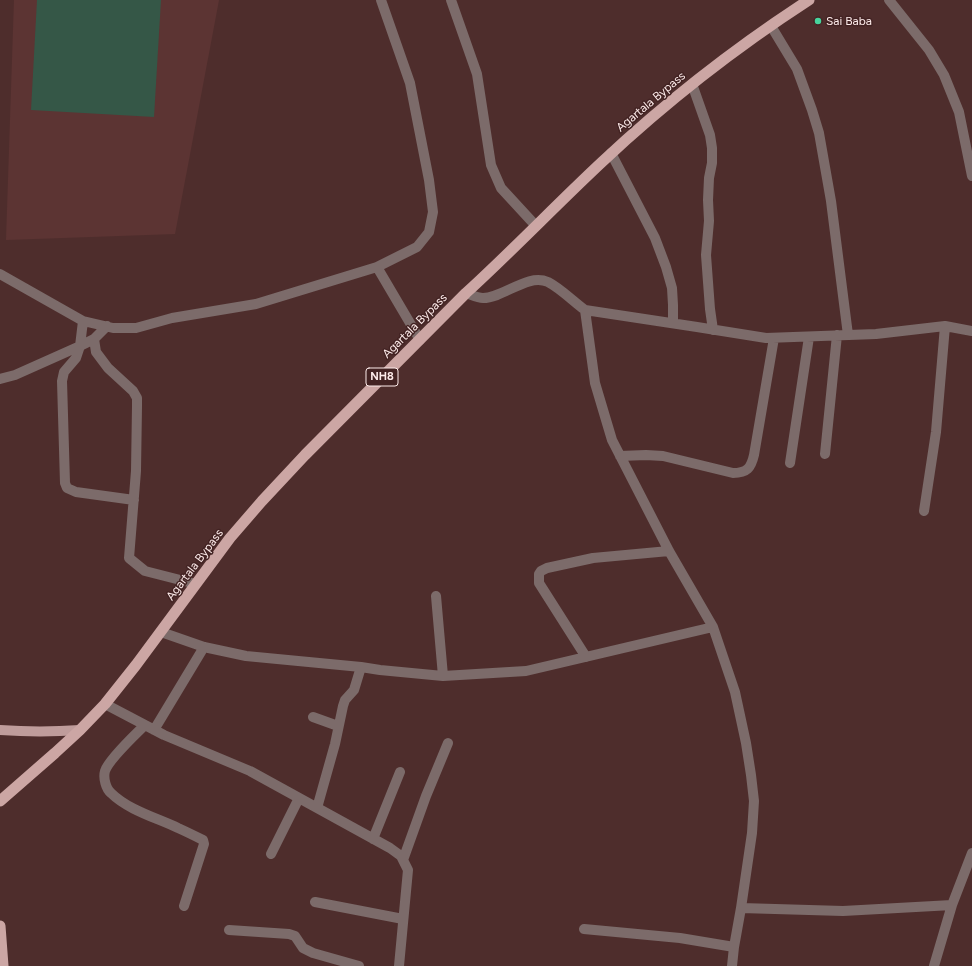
<!DOCTYPE html>
<style>
body{margin:0}
canvas{display:block;background:#4e2d2c}
</style>
<canvas width="972" height="966"></canvas>
<script>
const g = document.querySelector('canvas').getContext('2d');
g.lineJoin = 'round';
function fill(path, color) { g.fillStyle = color; g.fill(path, 'evenodd'); }
function trace(path, color, width, dash) { g.strokeStyle = color; g.lineWidth = width; g.lineCap = dash ? 'butt' : 'round'; g.setLineDash(dash || []); g.stroke(path); }
function drawText(font, color, halo, rows, align = 'center') {
  g.font = font + ' Figtree,sans-serif'; g.lineWidth = 3; g.setLineDash([]); g.textBaseline = 'middle'; g.strokeStyle = halo; g.fillStyle = color; for (const [text, x, y, turn = 0] of rows) {
    g.save(); g.translate(x, y); g.rotate((+turn || 0) * Math.PI / 180); g.textAlign = isNaN(turn) ? turn : align; if (halo) g.strokeText(text, 0, 0); g.fillText(text, 0, 0); g.restore();
  }
}
fill(new Path2D(`
 M14,0H219L175,234L6,240Z`), '#5c3433');
fill(new Path2D(`
 M37,0H161L154,117L31,110Z`), '#355747');
trace(new Path2D(`
 M451,0L477,74L491,165L501,188L536,226
 M889,0L929,50L944,75L959,112L972,176
 M771,26L797,69L812,110L819,133L831,201L848,335
 M692,84L710,135L712,148V163L709,178L708,200L709,221L706,255L710,309L713,330
 M611,153L655,238L666,267L672,288L673,305V323
 M377,267L420,340
 M0,274L83,321L113,328H136L172,318L256,304L377,267L417,247L429,232L433,212L429,180L410,83L381,0
 M466,293C472,295 477,298 483,298C504,298 527,273 548,282C560,288 574,302 585,310L595,383L612,440L669,551L713,627L735,692L746,743L751,775L754,801L752,833L741,908L734,947L732,966
 M585,310L697,327L766,338L876,334L945,326L972,331
 M83,321L80,346L76,358L64,372L62,381L65,483L67,488L76,492L134,500
 M94,339L96,352L108,368L133,391L137,398V406L136,471L129,558L145,571L196,584
 M0,379L15,375L80,346L94,339L107,326
 M825,454L837,335
 M620,456L646,455L663,456L733,473C747,473 751,468 754,455L774,338
 M790,463L809,337
 M924,511L936,432L945,326
 M436,596L443,676
 M161,632L204,647L246,656L361,667L380,670L443,676L526,671L713,627
 M586,657L539,583V574L541,571L547,568L593,558L669,551
 M105,704L164,735L250,771L390,848L401,856L408,870L399,966
 M313,717L338,726
 M145,725C135,735 109,759 105,771C103,778 106,789 111,793C128,810 157,818 178,828C187,832 195,836 203,840L204,844L184,906
 M154,730L204,647
 M317,808L335,744L343,706L345,700L354,690L361,667
 M373,839L400,772
 M271,854L299,798
 M403,860L426,796L448,743
 M315,902L403,919
 M741,908L843,911L952,905
 M584,929L680,938L734,947
 M229,930L289,934L295,936L303,948L313,953L359,966
 M934,966L952,905L972,853`), '#7c6b6a', 10);
trace(new Path2D(`
 M0,730C27,732 53,732 80,730`), '#bf9c9b', 10);
trace(new Path2D(`
 M0,801L55,753L80,730L105,704L136,665L230,538L262,501L305,455L466,293C512,251 556,205 602,162C666,102 735,48 809,0
 M0,926L3,966`), '#cca6a4', 11);
for (const [x, y, r, color] of [
 [818,21,4,"#47d49d"]
]) { const dot = new Path2D(); dot.arc(x, y, r, 0, 2 * Math.PI); g.fillStyle = color; g.fill(dot); trace(dot, '#432323', 1.5); }
for (const [x, y, w] of [
 [382,377,32]
]) { const box = new Path2D(); box.roundRect(x - w / 2, y - 9, w, 18, 3); g.fillStyle = '#432323'; g.fill(box); trace(box, '#fdebea', 1); }
drawText('bold 11px', '#fdebea', null, [
 ["NH8",382,377]
]);
drawText('12px', '#fdebea', '#432323', [
 ["Sai Baba",826,21]
], 'left');
drawText('12px', '#fdebea', '#432323', [
 ["Agartala Bypass",651,102,-40],
 ["Agartala Bypass",415,326,-45],
 ["Agartala Bypass",195,565,-53]
]);
</script>
